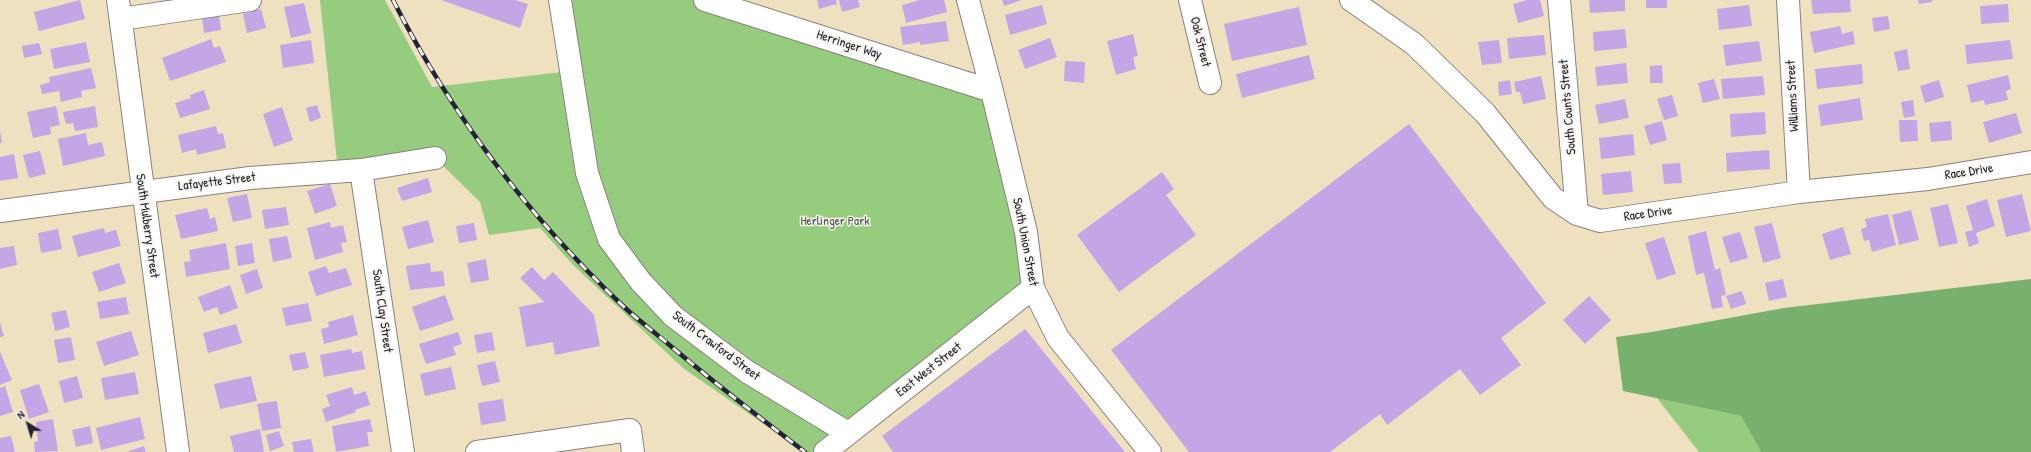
<!DOCTYPE html>
<style>
body{margin:0}
#map{position:relative;width:2031px;height:452px;overflow:hidden;background:#efe0c0;font-family:"Patrick Hand",sans-serif}
canvas{display:block}
.north{position:absolute;left:8px;top:404px;width:40px;height:40px;-webkit-text-stroke:3px #f7f3e8;paint-order:stroke;rotate:322deg;font-size:11px;font-weight:700;line-height:16px;text-align:center;color:#22223b}
.north::after{content:'';display:block;margin:auto;width:14px;height:18px;background:#22223b;clip-path:polygon(50% 0,100% 100%,50% 72%,0 100%)}
</style>
<div id="map">
<canvas width="2031" height="452"></canvas>
<div class="north">N</div>
</div>
<script>
const g = document.querySelector('canvas').getContext('2d');
g.lineJoin = 'round';
function fill(path, color) { g.fillStyle = color; g.fill(path, 'evenodd'); }
function trace(path, color, width, dash) { g.strokeStyle = color; g.lineWidth = width; g.lineCap = dash ? 'butt' : 'round'; g.setLineDash(dash || []); g.stroke(path); }
function drawText(font, color, halo, rows, align = 'center') {
  g.font = font + ' "Patrick Hand",sans-serif'; g.lineWidth = 3; g.setLineDash([]); g.textBaseline = 'middle'; g.strokeStyle = halo; g.fillStyle = color; for (const [text, x, y, turn = 0] of rows) {
    g.save(); g.translate(x, y); g.rotate((+turn || 0) * Math.PI / 180); g.textAlign = isNaN(turn) ? turn : align; if (halo) g.strokeText(text, 0, 0); g.fillText(text, 0, 0); g.restore();
  }
}
fill(new Path2D(`
 M320,0H385L432,87L571,71L560,0H705L992,91L1033,288L825,452H804L683,368L573,265L540,228L489,235L480,202L435,158L338,171Z
 M1657,398L1741,416L1761,452H1699Z`), '#96cc7e');
fill(new Path2D(`
 M2031,279V452H1761L1741,416L1623,391L1616,337L1652,332L1784,308Z`), '#78b06d');
fill(new Path2D(`
 M80,0L85,19L39,31L34,12Z
 M441,0H515L528,4L520,28Z
 M817,0H836L837,4L819,9Z
 M839,0H858L860,7L842,12Z
 M920,0H944L947,12L906,23L902,5Z
 M1002,0H1022L1004,6Z
 M1527,0H1540L1544,16L1518,23L1513,4Z
 M1589,0H1625V11L1590,13Z
 M1646,0H1667V8H1646Z
 M1811,0H1850L1851,12L1813,14Z
 M1918,0H1932V2L1919,4Z
 M304,3L311,33L291,38L284,7Z
 M2008,4L2009,22L1981,24L1980,6Z
 M1042,5L1047,24L1010,35L1005,15Z
 M1749,5L1752,26L1719,30L1717,9Z
 M1299,7L1307,45L1232,61L1224,24Z
 M261,9L266,28L247,33L243,14Z
 M219,15L221,30L204,33L202,18Z
 M1888,16L1890,29L1874,32L1872,18Z
 M946,21L949,41L920,45V42L903,45L900,27Z
 M1840,26L1842,34L1853,31L1855,44L1814,53L1810,32Z
 M1625,29L1627,48L1594,51L1593,32Z
 M1133,34L1138,56L1133,57L1136,69L1116,75L1107,41Z
 M1544,35L1546,55L1509,59L1507,38Z
 M1050,38L1057,57L1025,69L1018,50Z
 M211,39L214,48L220,46L226,62L170,81L162,58Z
 M311,40L314,63L283,68L280,45Z
 M1499,40L1502,63L1482,65L1478,42Z
 M2010,40L2013,59L1967,64L1965,45Z
 M1759,41L1762,61L1726,66L1723,45Z
 M86,42L90,62L54,69L50,49Z
 M39,43L42,54L24,58L22,46Z
 M1907,49L1910,69L1898,71L1894,52Z
 M1309,55L1315,79L1242,98L1236,74Z
 M1065,61L1085,62L1084,83L1064,81Z
 M1626,63L1628,83L1597,86L1595,67Z
 M1862,64L1863,84L1817,89L1815,69Z
 M1662,65L1663,83H1650V66Z
 M91,68L96,88L81,91L82,97L61,102L59,91L42,94L40,85L50,82L49,77Z
 M2008,75L2011,89L2006,91L2008,100L1985,105L1984,100L1971,103L1967,85Z
 M1541,76L1546,99L1523,104L1520,92H1516L1514,82Z
 M1763,76L1765,95L1723,99L1721,79Z
 M1714,79L1720,99L1703,103L1698,83Z
 M1510,80L1512,94L1499,96L1498,82Z
 M1939,80L1944,97L1925,103L1920,86Z
 M204,90L210,109L180,118L175,103L191,98L190,95Z
 M1672,95L1678,116L1664,120L1657,99Z
 M1860,98L1863,120L1821,126L1818,105Z
 M1625,99L1629,118L1599,124L1595,105Z
 M1913,100L1915,116L1904,118L1901,102Z
 M317,105L321,118L310,122L306,108Z
 M56,106L60,125L50,127L51,134L33,138L27,112Z
 M95,106L98,127L75,131L73,123L66,124L63,112Z
 M282,107L293,140L274,147L263,114Z
 M1765,112L1766,134L1731,137L1730,114Z
 M2016,113L2022,133L1989,143L1983,122Z
 M1899,120H1917L1918,141L1900,142Z
 M1662,121L1667,140L1650,145L1644,126Z
 M1951,121L1952,140L1931,142L1929,123Z
 M1409,124L1546,303L1501,338L1521,365L1480,395L1460,369L1387,425L1380,414L1330,452H1189L1111,350Z
 M216,126L218,134L223,133L226,148L197,155L196,149L182,153L178,135Z
 M0,131L2,143H0Z
 M86,133L88,145L102,142L105,156L63,166L58,139Z
 M1633,134L1635,155L1601,159L1599,138Z
 M1769,150L1770,169L1727,172L1726,153Z
 M40,151L46,174L29,178L23,155Z
 M14,154L18,178L0,181V157Z
 M1680,163L1682,183L1664,184L1662,164Z
 M1631,171L1633,192L1603,195L1601,174Z
 M1162,172L1174,189L1166,195L1196,235L1119,292L1077,235Z
 M428,178L432,192L402,201L397,188Z
 M330,184L337,206L315,214L307,191Z
 M247,194L252,218L233,222L227,198Z
 M2022,194L2031,231L2006,237L1997,200Z
 M1987,199L1995,226L1976,233L1979,243L1969,247L1965,232L1973,230L1966,206Z
 M1948,204L1958,243L1939,247L1930,208Z
 M286,207L289,225L265,229L262,210Z
 M207,208L210,219L215,217L218,231L181,239L175,215Z
 M1911,210L1919,240L1899,245L1892,215Z
 M1888,214L1896,245L1872,252L1869,240L1864,241L1861,229L1867,227L1865,219Z
 M428,220L434,242L408,249L402,227Z
 M330,222L331,228L343,225L347,242L341,243L343,252L315,260L307,228Z
 M474,223L477,240L459,243L456,226Z
 M1772,223L1781,258L1763,263L1754,227Z
 M1843,227L1851,254L1830,260L1822,234Z
 M104,228L105,233L116,230L121,246L78,257L72,236Z
 M58,229L62,249L41,253L38,233Z
 M1706,231L1715,270L1720,268L1726,295L1721,296L1723,307L1712,309L1704,273L1696,275L1688,236Z
 M1740,232L1748,258L1730,263L1722,237Z
 M287,236L292,258L273,262L269,239Z
 M1664,237L1676,274L1657,280L1645,243Z
 M226,243L230,269L186,277L184,262L191,261L189,250Z
 M252,243L255,263L238,266L235,246Z
 M14,246L17,265L0,269V248Z
 M486,259L489,280L471,283L467,263Z
 M119,263L126,283L99,292L92,272Z
 M430,263L431,272L443,271L445,286L410,290L406,266Z
 M326,266L329,273L346,268L352,285L316,296L308,272Z
 M532,267L544,280L553,272L594,315L600,346L555,355L553,342L526,347L519,307L544,302L520,278Z
 M257,269L263,288L246,294L240,275Z
 M1783,279L1787,297L1769,301L1765,283Z
 M230,285L238,308L220,315L217,307L204,312L198,297Z
 M1742,291L1746,304L1731,309L1726,296Z
 M445,295L454,320L420,331L412,307Z
 M1589,296L1611,320L1585,344L1563,320Z
 M126,297L129,314L100,319L97,302Z
 M308,303L312,321L286,326L282,308Z
 M66,310L70,327L55,331L51,313Z
 M353,315L358,335L324,344L321,329L329,327L328,322Z
 M0,322L4,336L0,337Z
 M236,324L242,343L208,353L203,333Z
 M1025,329L1125,452H893L882,436Z
 M131,331L139,355L104,366L96,342Z
 M458,332L462,344L453,347L456,355L426,364L419,344Z
 M492,332L495,350L477,353L474,335Z
 M71,337L75,360L58,363L54,340Z
 M351,349L352,353L362,351L365,369L324,377L320,355Z
 M0,352L12,380L0,385Z
 M305,352L309,368L293,371L289,355Z
 M495,361L500,382L482,386L477,365Z
 M451,367L456,389L425,396L420,374Z
 M135,372L139,394L105,400L101,378Z
 M77,376L83,398L64,403L59,381Z
 M251,376L257,401L220,409L214,384Z
 M39,384L49,412L29,419L20,390Z
 M5,386L13,412L0,416V388Z
 M352,387L354,395L366,391L370,405L355,410L356,412L326,422L322,409L330,406L326,395Z
 M503,399L506,421L481,425L478,403Z
 M277,401L281,428L262,431L257,404Z
 M140,417L145,439L101,450L96,428Z
 M53,419L58,451L35,452L34,442L38,441L36,422Z
 M370,419L373,432H367L369,446L336,452L332,426Z
 M90,426L93,443L76,447L72,430Z
 M260,429L264,452H234L230,436Z
 M279,431L284,446L270,451L266,435Z
 M11,436L15,452H0V438Z
 M311,439L314,452H294L292,442Z
 M144,446L146,452H126Z`), '#c6a5e6');
const minor = new Path2D(`
 M118,0L178,452
 M560,0L587,173L609,239L641,282L673,316L746,371L848,433
 M705,0L992,91
 M968,0L992,91L1026,232L1033,288L1058,338L1150,452
 M1190,0L1210,83
 M1351,0L1414,44L1485,113L1553,198L1577,214L1600,221L1799,192L1928,179L2031,162
 M1559,0L1577,214
 M1788,0L1799,192
 M121,19L250,0
 M361,170L403,452
 M0,211L250,178L361,170L435,158
 M477,452L630,430L633,452
 M825,452L1033,288`);
trace(minor, '#88817e', 24);
trace(minor, '#fff', 22);
const rail = new Path2D(`
 M393,0C452,116 529,217 623,306C639,321 657,334 673,348C716,384 760,418 805,452`);
trace(rail, '#22223b', 4.5);
trace(rail, '#f7f3e8', 3, [9]);
drawText('13px', '#22223b', '#f7f3e8', [
 ["Oak Street",1200,42,76],
 ["Herringer Way",849,45,18],
 ["Williams Street",1793,96,-93],
 ["South Counts Street",1568,107,-95],
 ["Race Drive",1969,172,-9],
 ["Lafayette Street",217,182,-7],
 ["Race Drive",1648,214,-8],
 ["South Mulberry Street",147,226,82],
 ["South Union Street",1025,242,79],
 ["South Clay Street",382,311,82],
 ["South Crawford Street",716,346,37],
 ["East West Street",929,370,-38]
]);
drawText('13px', '#45554f', '#f7f3e8', [
 ["Herlinger Park",835,222]
]);
</script>
